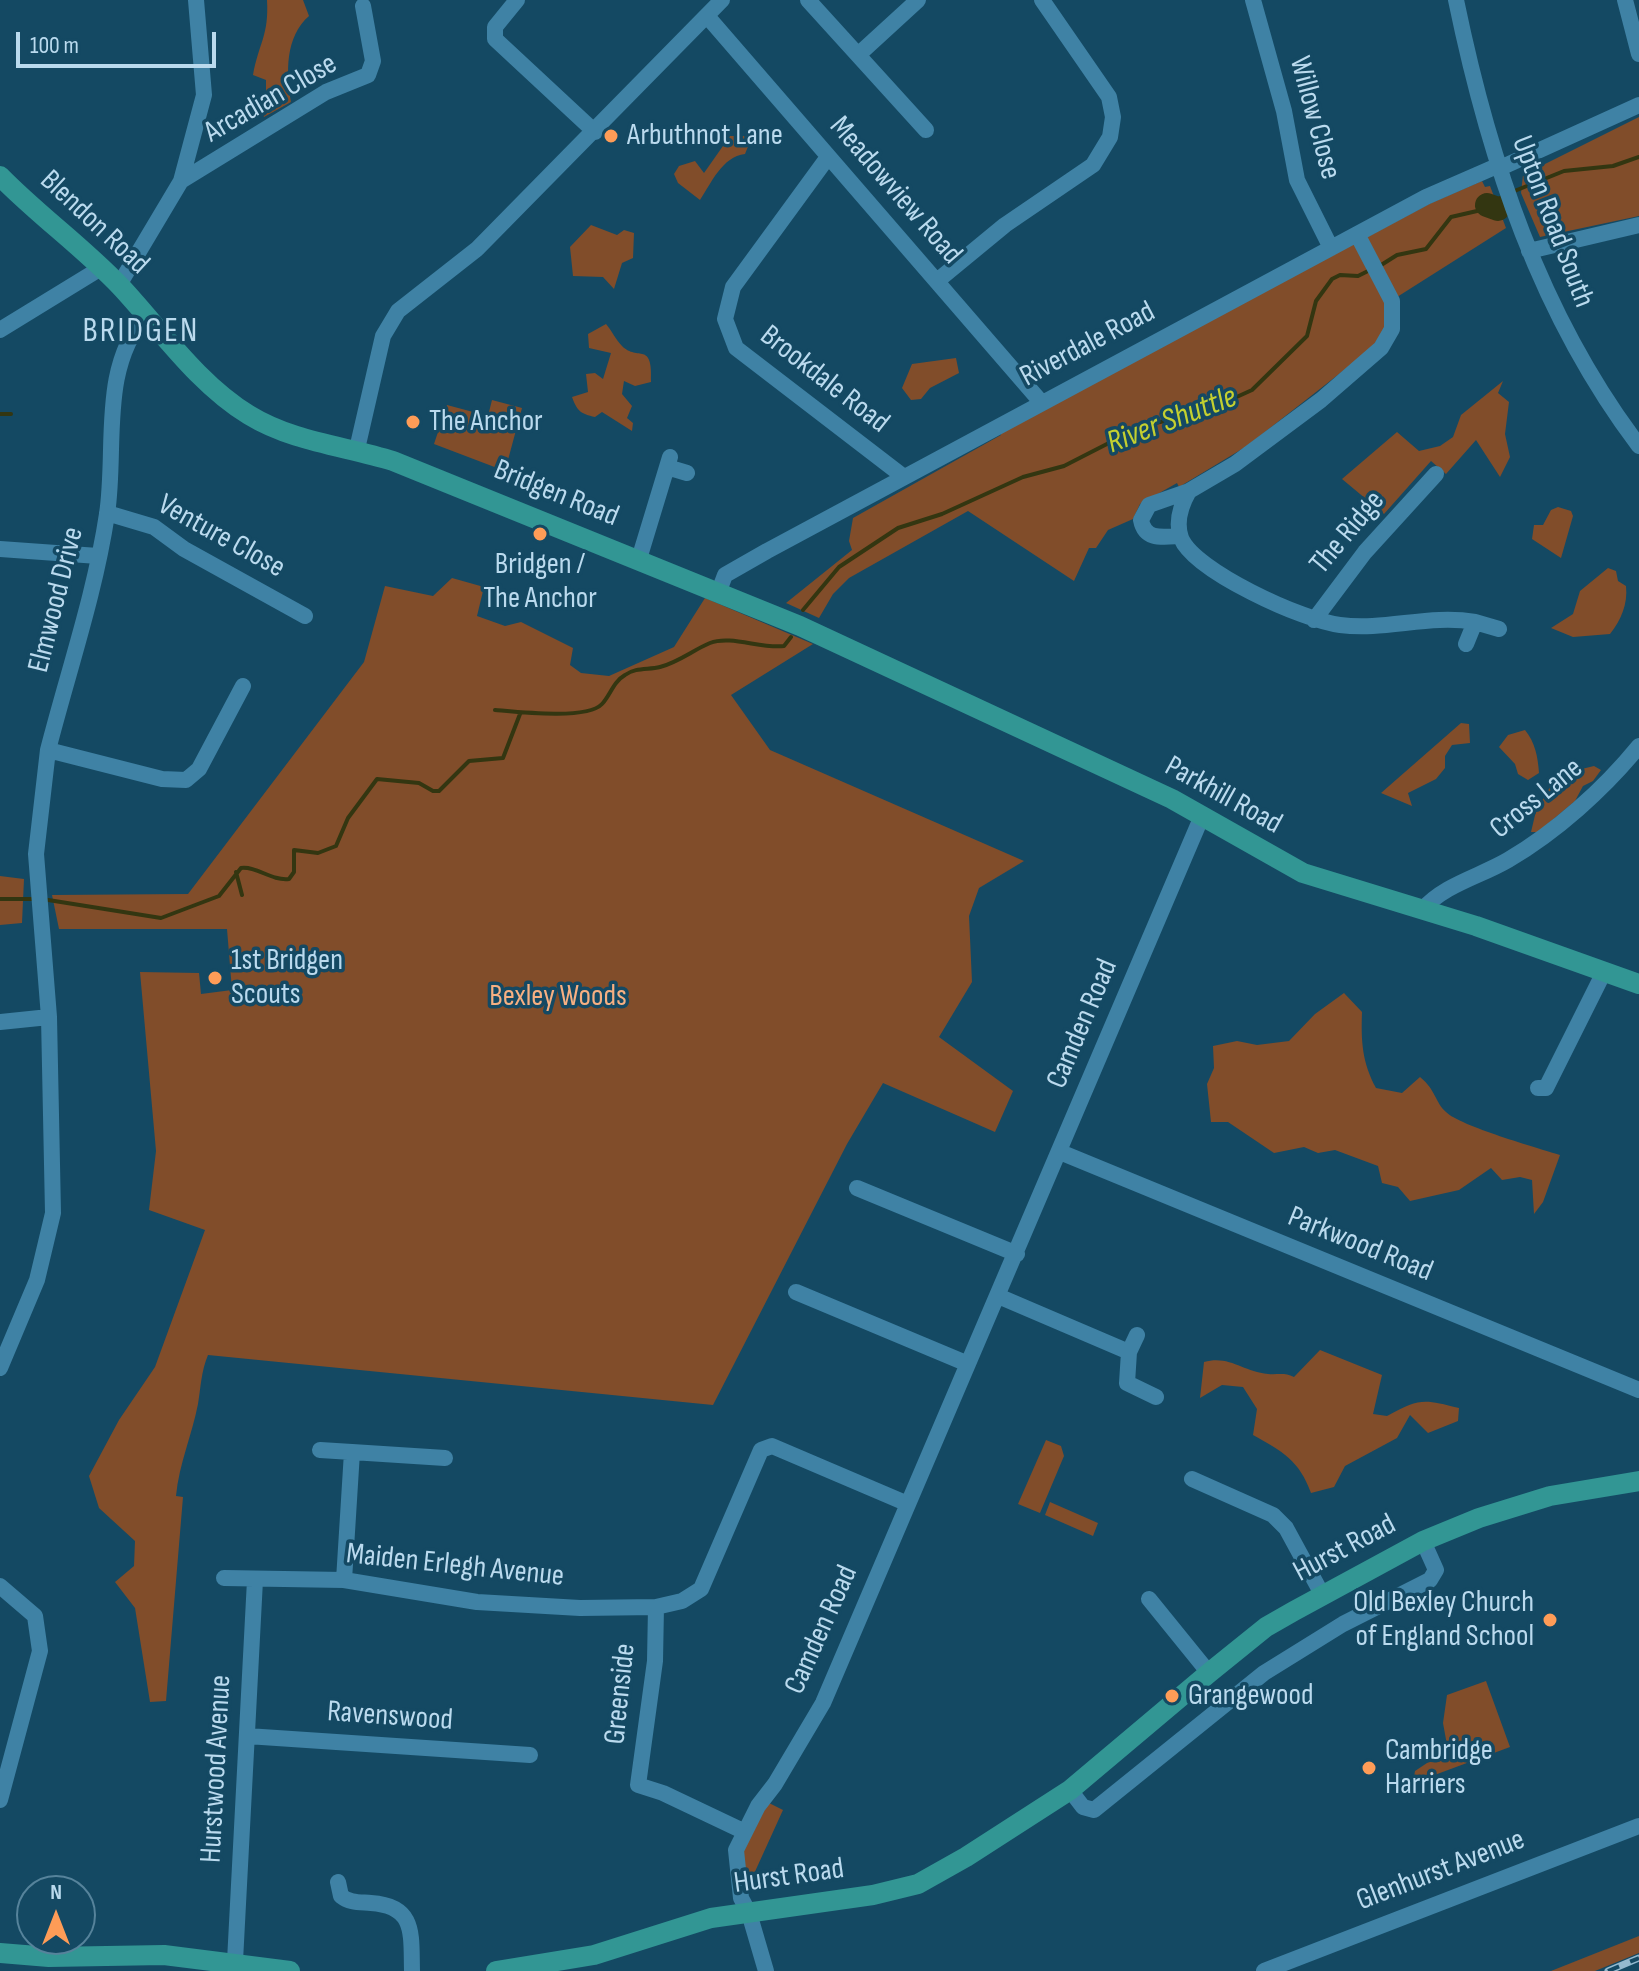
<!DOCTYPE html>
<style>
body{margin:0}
#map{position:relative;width:1639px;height:1971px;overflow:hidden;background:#144963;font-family:"Sofia Sans Condensed",sans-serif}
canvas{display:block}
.north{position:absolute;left:16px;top:1875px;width:80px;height:80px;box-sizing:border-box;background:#144963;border:2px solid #56839b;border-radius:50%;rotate:0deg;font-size:22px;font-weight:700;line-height:32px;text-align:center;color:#badaee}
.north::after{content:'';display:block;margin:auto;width:28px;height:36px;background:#fe9c57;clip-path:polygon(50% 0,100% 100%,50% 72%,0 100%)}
.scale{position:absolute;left:16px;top:32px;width:200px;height:36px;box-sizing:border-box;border:4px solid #badaee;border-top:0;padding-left:10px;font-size:24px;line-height:28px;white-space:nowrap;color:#badaee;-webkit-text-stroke:6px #144963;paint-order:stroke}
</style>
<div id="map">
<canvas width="1639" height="1971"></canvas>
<div class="north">N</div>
<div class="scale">100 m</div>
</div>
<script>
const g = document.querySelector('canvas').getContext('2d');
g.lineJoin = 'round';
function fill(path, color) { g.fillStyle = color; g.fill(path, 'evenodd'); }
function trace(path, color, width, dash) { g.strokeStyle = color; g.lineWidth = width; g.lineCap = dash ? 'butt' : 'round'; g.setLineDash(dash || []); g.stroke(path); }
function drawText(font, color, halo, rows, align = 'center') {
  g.font = font + ' "Sofia Sans Condensed",sans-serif'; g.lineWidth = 7; g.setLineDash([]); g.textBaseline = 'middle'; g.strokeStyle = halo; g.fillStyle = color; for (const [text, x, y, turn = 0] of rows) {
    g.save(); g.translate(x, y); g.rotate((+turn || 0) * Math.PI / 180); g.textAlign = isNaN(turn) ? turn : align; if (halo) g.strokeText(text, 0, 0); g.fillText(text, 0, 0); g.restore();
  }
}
fill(new Path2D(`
 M267,0H303L309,16C285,37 286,73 291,102L264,117L260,109L266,99V80L253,75C259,42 269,36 267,0Z
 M1639,117V216L1540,237L1521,193L1523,175Z
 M730,136H744L749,144L745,154C722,157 712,182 700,200L678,183L674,174L679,166L695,161L704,173Z
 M1482,181L1485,187L1490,186L1506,228L1386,304L1384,330L1371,349L1247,446L1179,487L1177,483L1140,504L1133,519L1108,530L1096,548H1089L1074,581L968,511L849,578L833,594L819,618L786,603L852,550L849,541L853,518L1001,435L1000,431L1431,203Z
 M591,225L617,235L624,230L634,233L633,258L622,263L614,289L603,277L573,276L570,247Z
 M606,324C612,331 616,340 622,346C638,362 653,340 651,382L635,386L624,381L622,394L632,406L627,418L633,423L632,431L602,412L595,417C581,414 577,411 572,397L588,392L586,374L595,373L603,379L611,353L589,348L588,334Z
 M956,358L959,373L930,388L921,399L911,400L902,388L912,364Z
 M1503,381L1498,393L1509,402L1505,434L1510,457L1500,477L1476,440L1446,474L1431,461L1384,514L1342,479L1397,432L1419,451L1440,446L1453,437L1461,415Z
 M492,400L522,408L505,471L434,444L447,405L488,416Z
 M1558,507L1571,511L1573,516L1561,558L1532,539L1534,525H1543L1551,510Z
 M1608,568L1616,571L1618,581L1626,586C1628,604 1621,620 1610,634L1573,637L1551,628L1573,614L1580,591Z
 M452,578L484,587L477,616L505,626L521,622L573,648L570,665L581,673L609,676L674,647L705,598L813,644L731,695L770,750L1024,861L979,888L969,916L972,982L939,1037L1013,1091L995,1132L883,1083L847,1144L713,1405L208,1355C201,1372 201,1386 198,1404C192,1435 179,1464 176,1496L183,1497L166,1701L150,1702L135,1608L115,1582L134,1566L135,1541L99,1508L89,1476L119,1420L155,1367L205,1230L149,1210L156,1151L140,972L199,973L201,994L232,990L227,929H59L52,895L188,894L364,662L385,586L433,596Z
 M1461,723L1469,724L1470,743L1452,745L1445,756V768L1436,779L1408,793L1412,806L1381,793Z
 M1525,730C1535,742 1538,757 1539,773L1528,780L1518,774L1515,764L1499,747L1508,735Z
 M1594,766L1601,770L1593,781L1583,786L1575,801L1538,832H1531L1536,811L1557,775Z
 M0,876L24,879L22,923L0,925Z
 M1344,993L1362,1012C1361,1041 1362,1062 1376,1088L1402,1093L1420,1077C1436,1090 1435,1102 1446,1112C1460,1126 1538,1148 1560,1155L1543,1202L1534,1214L1532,1180L1520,1177L1502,1180L1491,1168L1459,1190L1410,1201L1398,1187L1382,1183L1378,1166L1335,1150L1318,1153L1304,1147L1274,1153L1228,1122H1211L1207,1084L1214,1068L1213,1046L1237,1041L1257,1045L1289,1041L1315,1014Z
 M1320,1350L1382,1375L1373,1414L1387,1416C1420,1398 1423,1399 1459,1408L1458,1421L1428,1433L1410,1415L1397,1438L1345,1466L1334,1487L1311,1493C1299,1460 1283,1452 1253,1435L1257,1409L1243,1387L1222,1385L1200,1398L1204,1362C1230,1355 1243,1372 1268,1374C1278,1375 1284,1372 1294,1377Z
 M1046,1440L1061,1446L1064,1456L1040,1513L1018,1504Z
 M1050,1502L1098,1523L1093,1536L1045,1515Z
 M1486,1681L1510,1747L1413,1783L1415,1771L1439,1755L1447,1745L1443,1723L1447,1695Z
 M767,1802L783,1810L748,1887C731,1855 752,1831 767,1802Z
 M1639,1936V1953L1595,1971H1551Z`), '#814d2a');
trace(new Path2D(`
 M1512,192L1564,171L1613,166L1639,157
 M1378,267L1397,255L1426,249L1451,217L1477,211L1504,196
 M0,414H11
 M803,610L839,567L898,528L942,514L1023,477L1064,466L1144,425L1197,415L1252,390L1307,336L1316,301L1332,279L1340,275L1358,276L1370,270
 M495,710C518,712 587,720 602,704C611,694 613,682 625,675C636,667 648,670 660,667C679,662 693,650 710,643C731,635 761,649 784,646L791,637
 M236,872L242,895
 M0,899H34
 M42,899L161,918L219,896L241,868C257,866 271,881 289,879L294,872V850L318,853L336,846L348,818L377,779L419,783L433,791H439L469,761L503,758L520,714`), '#333611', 4);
trace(new Path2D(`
 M1487,205L1498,209`), '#333611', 24);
trace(new Path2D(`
 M517,0L495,27V39L595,132
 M808,0L926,130
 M1253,0L1284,111L1297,180L1331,248
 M1456,0C1489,160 1540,315 1639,446
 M1625,0L1639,54
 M707,16L1041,402
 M858,55L918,0
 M828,157L733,287L725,319L736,348L904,477
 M1498,169L1639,105
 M181,181L326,92L368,75L373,61L363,6
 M1529,251L1639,225
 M937,281L1005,225L1093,165L1110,137L1113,117L1109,97L1042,0
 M119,285L181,181L204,95L196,0
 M0,330L101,268
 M357,449L383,336L398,311L477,249L722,0
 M667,467L687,473
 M1189,491C1181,505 1175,521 1181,538C1194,571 1304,621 1340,625C1386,631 1429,614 1475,622L1466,644
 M107,513L154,527L184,549L305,616
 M1180,536C1163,537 1145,541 1141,520L1149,505L1189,491L1235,464L1321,400L1381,348L1392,329V301L1357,234
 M0,549L98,556
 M639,559L670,457
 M719,591L725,575L767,551L1426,197L1497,166
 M1314,620L1365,552L1436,474
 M1475,622L1499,629
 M48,750L162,779L186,780L199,769L243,686
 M1422,910C1445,884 1479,877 1508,860C1556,832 1604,789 1639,746
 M0,1022L49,1017
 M1538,1088H1546L1603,974
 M1060,1152L1639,1390
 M857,1188L1017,1254
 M796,1292L968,1364
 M998,1296L1129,1352L1137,1335
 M1129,1352L1127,1383L1156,1397
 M0,1368L37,1280L53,1213L49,1017L36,854L48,750C68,672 95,594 107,514C117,447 99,370 146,315
 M320,1450L352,1452
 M1192,1479L1273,1515L1286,1528L1323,1596
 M224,1578L344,1580L477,1602L580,1608L656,1607L682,1601L701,1589L761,1450L772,1446L908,1504
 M344,1580L352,1452L445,1458
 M0,1586L35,1616L40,1651L0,1800
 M1149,1599L1209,1673
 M656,1607L655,1661L638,1785L663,1793L743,1831
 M247,1736L530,1755
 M1070,1790L1083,1807L1094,1810L1264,1673L1343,1624L1430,1580L1436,1570L1423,1541
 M338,1882L341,1896C350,1903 359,1902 371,1903C416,1906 411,1934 412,1971
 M235,1961L255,1580
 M766,1971L749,1913L741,1898L736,1850L758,1806L775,1784L823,1703L1202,816
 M1264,1971L1639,1826`), '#3f82a5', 16);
trace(new Path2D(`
 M0,176C38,215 83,247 121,287C161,330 198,384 249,415C293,442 345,446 393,461L800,626L1172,799L1303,873L1476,926L1639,984
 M0,1953L49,1957L164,1955L290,1971
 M496,1971L594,1955L711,1918L873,1895L918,1884L966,1857L1070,1790L1209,1673L1266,1627L1294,1611L1423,1541L1479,1518L1550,1496L1639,1481`), '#329694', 20);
const rail = new Path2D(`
 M1608,1971L1639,1958`);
trace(rail, '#94b9ce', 7);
trace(rail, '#144963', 4, [12]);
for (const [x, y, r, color] of [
 [611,136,8,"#fe9c57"],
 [413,422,8,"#fe9c57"],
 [540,534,8,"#fe9c57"],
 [215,978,8,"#fe9c57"],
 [1550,1620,8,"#fe9c57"],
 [1172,1696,8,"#fe9c57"],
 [1369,1768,8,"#fe9c57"]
]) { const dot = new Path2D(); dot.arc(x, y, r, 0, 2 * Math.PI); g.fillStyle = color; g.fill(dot); trace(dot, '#144963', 3); }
drawText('30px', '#badaee', '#144963', [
 ["Arcadian Close",271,99,-30],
 ["Willow Close",1314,118,75],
 ["Meadowview Road",895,191,49],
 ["Upton Road South",1552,222,69],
 ["Blendon Road",94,223,43],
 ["Riverdale Road",1088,345,-28],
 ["Brookdale Road",824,380,38],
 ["Bridgen Road",556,494,22],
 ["The Ridge",1348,533,-50],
 ["Venture Close",221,537,29],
 ["Elmwood Drive",57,600,-76],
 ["Parkhill Road",1223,796,29],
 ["Cross Lane",1537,799,-39],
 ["Camden Road",1083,1024,-67],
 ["Parkwood Road",1360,1245,22],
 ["Hurst Road",1345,1549,-28],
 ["Maiden Erlegh Avenue",455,1566,6],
 ["Camden Road",822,1630,-66],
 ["Greenside",621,1694,-84],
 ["Ravenswood",390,1717,4],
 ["Hurstwood Avenue",217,1769,-87],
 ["Glenhurst Avenue",1441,1871,-21],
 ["Hurst Road",789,1877,-8]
]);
drawText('30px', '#badaee', '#144963', [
 ["Arbuthnot Lane",627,136],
 ["The Anchor",429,422],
 ["Bridgen /",540,565,"center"],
 ["The Anchor",540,599,"center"],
 ["1st Bridgen",231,961],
 ["Scouts",231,995],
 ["Old Bexley Church",1534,1603,"right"],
 ["of England School",1534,1637,"right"],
 ["Grangewood",1188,1696],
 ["Cambridge",1385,1751],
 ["Harriers",1385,1785]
], 'left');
drawText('30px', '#f7b082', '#144963', [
 ["Bexley Woods",558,997]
]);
drawText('italic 32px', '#c4d030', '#144963', [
 ["River Shuttle",1172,421,-21]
]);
g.letterSpacing = '2px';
drawText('34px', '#badaee', '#144963', [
 ["BRIDGEN",141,332]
]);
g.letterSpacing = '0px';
</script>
